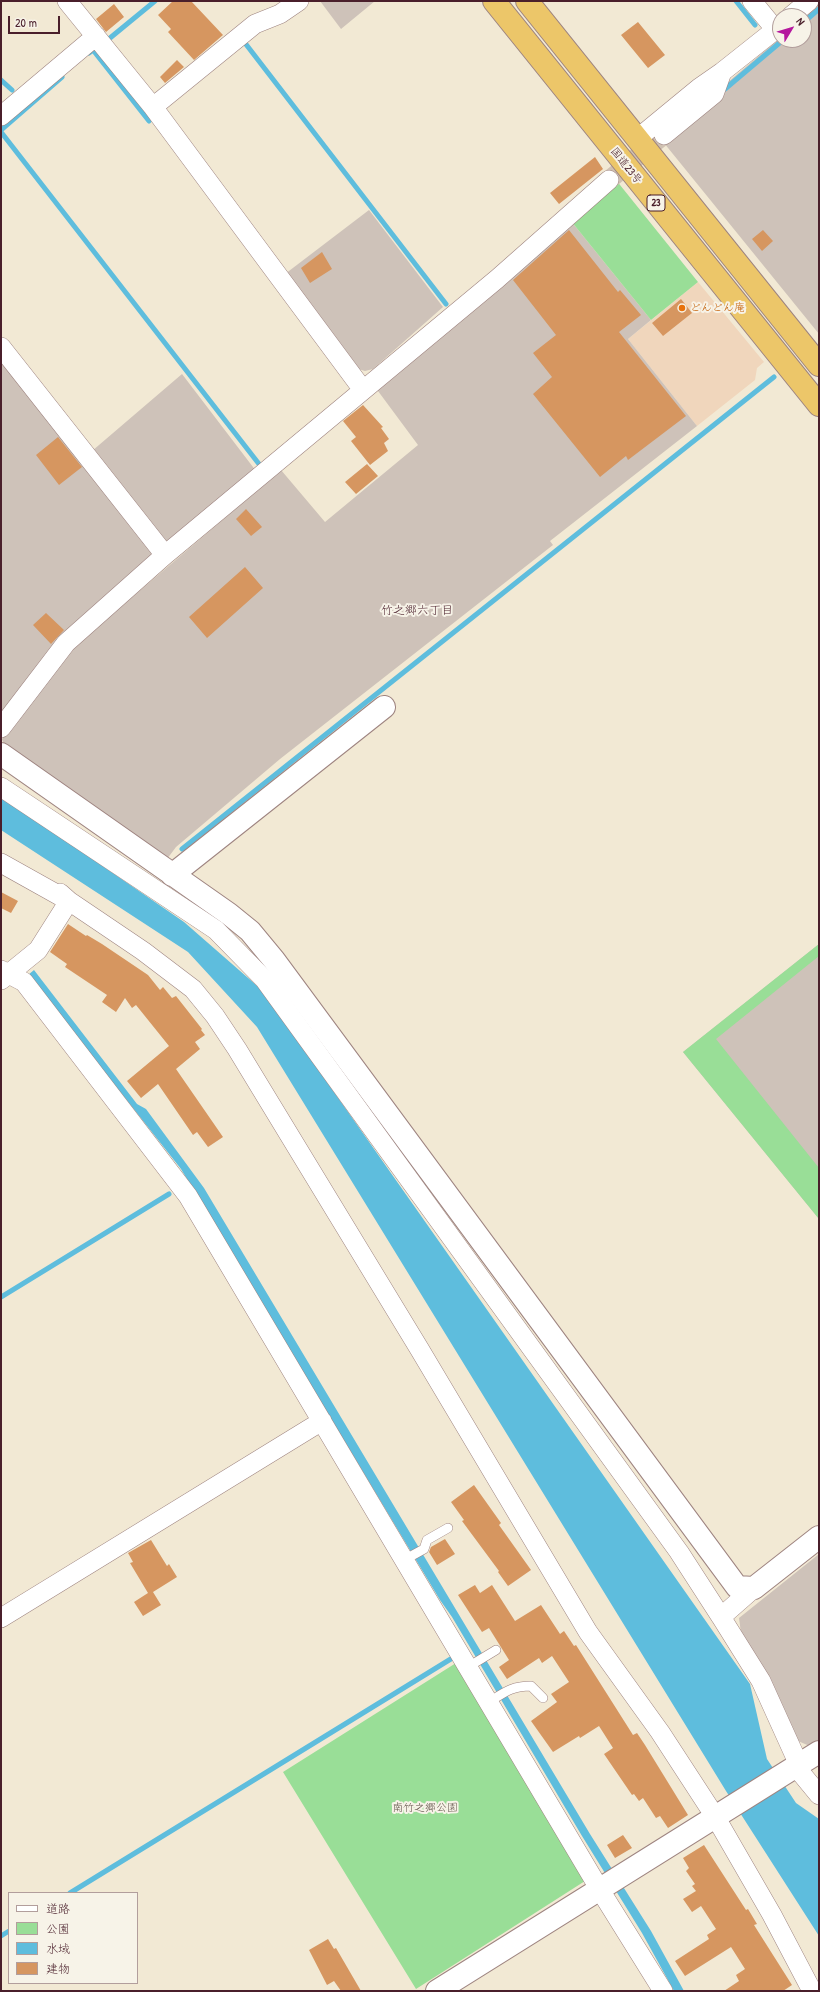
<!DOCTYPE html>
<meta charset="utf-8">
<style>
body{margin:0}
#map{position:relative;width:820px;height:1992px;overflow:hidden;background:#f2e9d4;font-family:"Patrick Hand","Klee One",sans-serif}
canvas{display:block}
.frame{position:absolute;inset:0;border:2px solid #4a1f2b;pointer-events:none}
.legend{position:absolute;left:8px;top:1892px;width:130px;height:92px;box-sizing:border-box;background:#f7f3e8;border:1px solid #b29e9c;margin:0;padding:5px 7px;list-style:none;font-size:12px;color:#4a1f2b}
.legend li{display:flex;align-items:center;gap:8px;height:20px}
.legend b{width:20px;border:1px solid #b29e9c}
.north{position:absolute;left:772px;top:8px;width:40px;height:40px;box-sizing:border-box;background:#f7f3e8;border:1px solid #b29e9c;border-radius:50%;rotate:52deg;font-size:11px;font-weight:700;line-height:16px;text-align:center;color:#4a1f2b}
.north::after{content:'';display:block;margin:auto;width:14px;height:18px;background:#b5179e;clip-path:polygon(50% 0,100% 100%,50% 72%,0 100%)}
.scale{position:absolute;left:8px;top:16px;width:52px;height:18px;box-sizing:border-box;border:2px solid #4a1f2b;border-top:0;padding-left:5px;font-size:12px;line-height:14px;white-space:nowrap;color:#4a1f2b;-webkit-text-stroke:3px #f7f3e8;paint-order:stroke}
</style>
<div id="map">
<canvas width="820" height="1992"></canvas>
<div class="frame"></div>
<ul class="legend">
<li><b style="height:5px;background:#fff"></b>道路</li>
<li><b style="height:11px;background:#99de97"></b>公園</li>
<li><b style="height:11px;background:#5ebddd"></b>水域</li>
<li><b style="height:11px;background:#d69660"></b>建物</li>
</ul>
<div class="north">N</div>
<div class="scale">20 m</div>
</div>
<script>
const g = document.querySelector('canvas').getContext('2d');
g.lineJoin = 'round';
function fill(path, color) { g.fillStyle = color; g.fill(path, 'evenodd'); }
function trace(path, color, width, dash) { g.strokeStyle = color; g.lineWidth = width; g.lineCap = dash ? 'butt' : 'round'; g.setLineDash(dash || []); g.stroke(path); }
function drawText(font, color, halo, rows, align = 'center') {
  g.font = font + ' "Patrick Hand","Klee One",sans-serif'; g.lineWidth = 4; g.setLineDash([]); g.textBaseline = 'middle'; g.strokeStyle = halo; g.fillStyle = color; for (const [text, x, y, turn = 0] of rows) {
    g.save(); g.translate(x, y); g.rotate((+turn || 0) * Math.PI / 180); g.textAlign = isNaN(turn) ? turn : align; if (halo) g.strokeText(text, 0, 0); g.fillText(text, 0, 0); g.restore();
  }
}
fill(new Path2D(`
 M698,282L764,362L757,368L755,380L697,426L628,339Z`), '#f0d6bc');
fill(new Path2D(`
 M320,1H375L341,29Z
 M819,4V334L664,143L725,93L721,88L780,38V40H804V17Z
 M369,210L443,307L373,369L365,371L355,368L285,274Z
 M571,221L651,320L628,339L697,426L550,541L553,545L280,759L176,847L167,859L5,748L2,739L59,664L82,640L281,470L325,522L418,445L378,391L379,385Z
 M1,362L154,548L151,557L1,715Z
 M182,374L256,471L171,542H163L92,451Z
 M819,944V1219L683,1052Z
 M819,1554V1743L812,1747L798,1741L741,1633L739,1618Z`), '#cec2b9');
fill(new Path2D(`
 M616,180L698,282L651,320L571,221Z
 M819,944V956L716,1039L819,1168V1219L683,1052Z
 M456,1663L585,1881L416,1989L283,1772Z`), '#99de97');
fill(new Path2D(`
 M1,796L184,922L263,991L750,1684L767,1759L796,1803L819,1819V1936L726,1791L257,1027L188,952L1,830Z
 M34,970L137,1104L146,1109L204,1188L590,1834L651,1931L684,1991H674L642,1933L582,1836L452,1617L440,1600L181,1169L28,975Z`), '#5ebddd');
trace(new Path2D(`
 M736,1L755,25
 M804,22L819,9
 M110,38L155,1
 M245,43L446,304
 M89,53L93,50L149,121
 M1,80L12,90
 M725,89L783,40
 M1,130L62,77
 M1,132L259,464
 M182,849L774,377
 M1,1297L169,1194
 M70,1893L454,1657
 M1,1936L9,1931`), '#5ebddd', 5);
fill(new Path2D(`
 M173,1H191L223,35L194,60L168,32L171,29L158,15Z
 M114,4L124,17L106,32L96,19Z
 M638,22L665,55L648,68L621,35Z
 M177,60L184,67L165,83L160,77Z
 M595,157L603,169L559,204L550,193Z
 M569,230L618,292L620,290L641,315L619,332L686,416L628,460L626,456L600,477L533,394L552,377L533,353L556,335L513,280Z
 M763,230L773,241L762,251L752,239Z
 M322,252L332,269L310,283L301,268Z
 M681,299L692,313L663,336L652,323Z
 M363,405L383,427L381,428L389,439L384,443L388,451L370,465L351,441L356,437L343,421Z
 M58,437L82,467L59,485L36,455Z
 M367,464L378,476L356,494L345,482Z
 M246,509L262,527L251,536L236,519Z
 M245,567L263,588L207,638L189,617Z
 M46,613L64,630L51,644L33,625Z
 M1,892L18,901L11,913L1,908Z
 M68,924L86,936L87,935L102,944L148,975L160,990L163,987L172,998L176,996L202,1029L201,1030L205,1035L195,1042L200,1049L176,1069L223,1137L208,1147L197,1132L193,1135L158,1084L141,1098L127,1081L169,1046L136,1005L132,1008L125,998L116,1012L102,1002L107,995L65,967L67,964L50,952Z
 M474,1485L501,1523L499,1525L531,1570L508,1586L498,1572L499,1571L462,1521L464,1520L451,1502Z
 M445,1539L455,1554L437,1565L429,1552L431,1547Z
 M151,1540L167,1566L169,1564L177,1577L153,1592L161,1605L143,1616L134,1602L148,1593L130,1563L133,1562L128,1553Z
 M475,1585L480,1593L492,1585L515,1621L541,1605L560,1634L564,1631L574,1646L576,1645L633,1735L637,1733L645,1745L688,1815L668,1828L660,1816L656,1818L643,1798L639,1801L634,1794L632,1795L604,1754L613,1748L599,1726L580,1738L579,1736L553,1752L531,1721L557,1702L551,1694L569,1682L552,1656L542,1663L539,1658L507,1679L499,1667L509,1660L489,1628L482,1632L458,1595Z
 M623,1835L632,1848L615,1858L607,1845Z
 M704,1845L746,1910L748,1909L757,1924L754,1925L792,1985L783,1991H724L739,1981L736,1975L745,1969L731,1947L685,1976L675,1961L709,1939L707,1935L716,1929L701,1906L692,1912L683,1899L696,1891L692,1886L695,1884L686,1871L689,1868L683,1858Z
 M328,1939L334,1949L336,1948L361,1991H341L334,1981L327,1985L309,1950Z`), '#d69660');
trace(new Path2D(`
 M609,180L664,135`), '#d0c1b2', 19, [19, 10]);
const service = new Path2D(`
 M404,1560L424,1549L427,1540L448,1528
 M468,1667L496,1650
 M489,1702C505,1692 512,1686 531,1686L543,1698`);
const minor = new Path2D(`
 M67,1L153,107L363,390
 M752,1L775,29
 M791,16L809,1
 M153,107L255,24L280,14L299,1
 M1,116L96,36
 M664,135L714,94L722,72L780,26
 M637,139L699,88L722,72
 M1,347L165,555
 M1,728L66,643L165,555L497,279L609,180
 M1,787L216,930L264,979L679,1552L721,1617
 M1,863L69,901L143,951L193,989L215,1016L237,1049L420,1350L588,1632L660,1732L716,1818L772,1915L812,1991
 M1,970L24,982L188,1196L600,1890L663,1991
 M1,980L38,950L69,901L60,893
 M754,1588L721,1617L761,1681L799,1765
 M1,1618L322,1421
 M796,1767L819,1795`);
const tertiary = new Path2D(`
 M1,754L229,914L250,931L274,960L737,1587L754,1588L819,1537
 M172,875L384,707
 M437,1991L819,1752`);
const trunk = new Path2D(`
 M494,1L819,405
 M527,1L819,365`);
trace(service, '#9e8480', 10);
trace(minor, '#9e8480', 20);
trace(tertiary, '#9e8480', 24);
trace(trunk, '#9e8480', 24);
trace(service, '#fff', 9);
trace(minor, '#fff', 19);
trace(tertiary, '#fff', 22);
trace(trunk, '#ecc669', 22);
for (const [x, y, r, color] of [
 [682,308,4,"#e8710a"]
]) { const dot = new Path2D(); dot.arc(x, y, r, 0, 2 * Math.PI); g.fillStyle = color; g.fill(dot); trace(dot, '#f7f3e8', 1.5); }
for (const [x, y, w] of [
 [656,203,18]
]) { const box = new Path2D(); box.roundRect(x - w / 2, y - 8, w, 16, 3); g.fillStyle = '#f7f3e8'; g.fill(box); trace(box, '#4a1f2b', 1); }
drawText('bold 10px', '#4a1f2b', null, [
 ["23",656,203]
]);
drawText('11px', '#4a1f2b', '#f7f3e8', [
 ["国道23号",626,166,51]
]);
drawText('11px', '#c56008', '#f7f3e8', [
 ["どんどん庵",690,308]
], 'left');
drawText('11px', '#5e4f46', '#f7f3e8', [
 ["南竹之郷公園",425,1808]
]);
drawText('12px', '#4a1f2b', '#f7f3e8', [
 ["竹之郷六丁目",417,611]
]);
</script>
